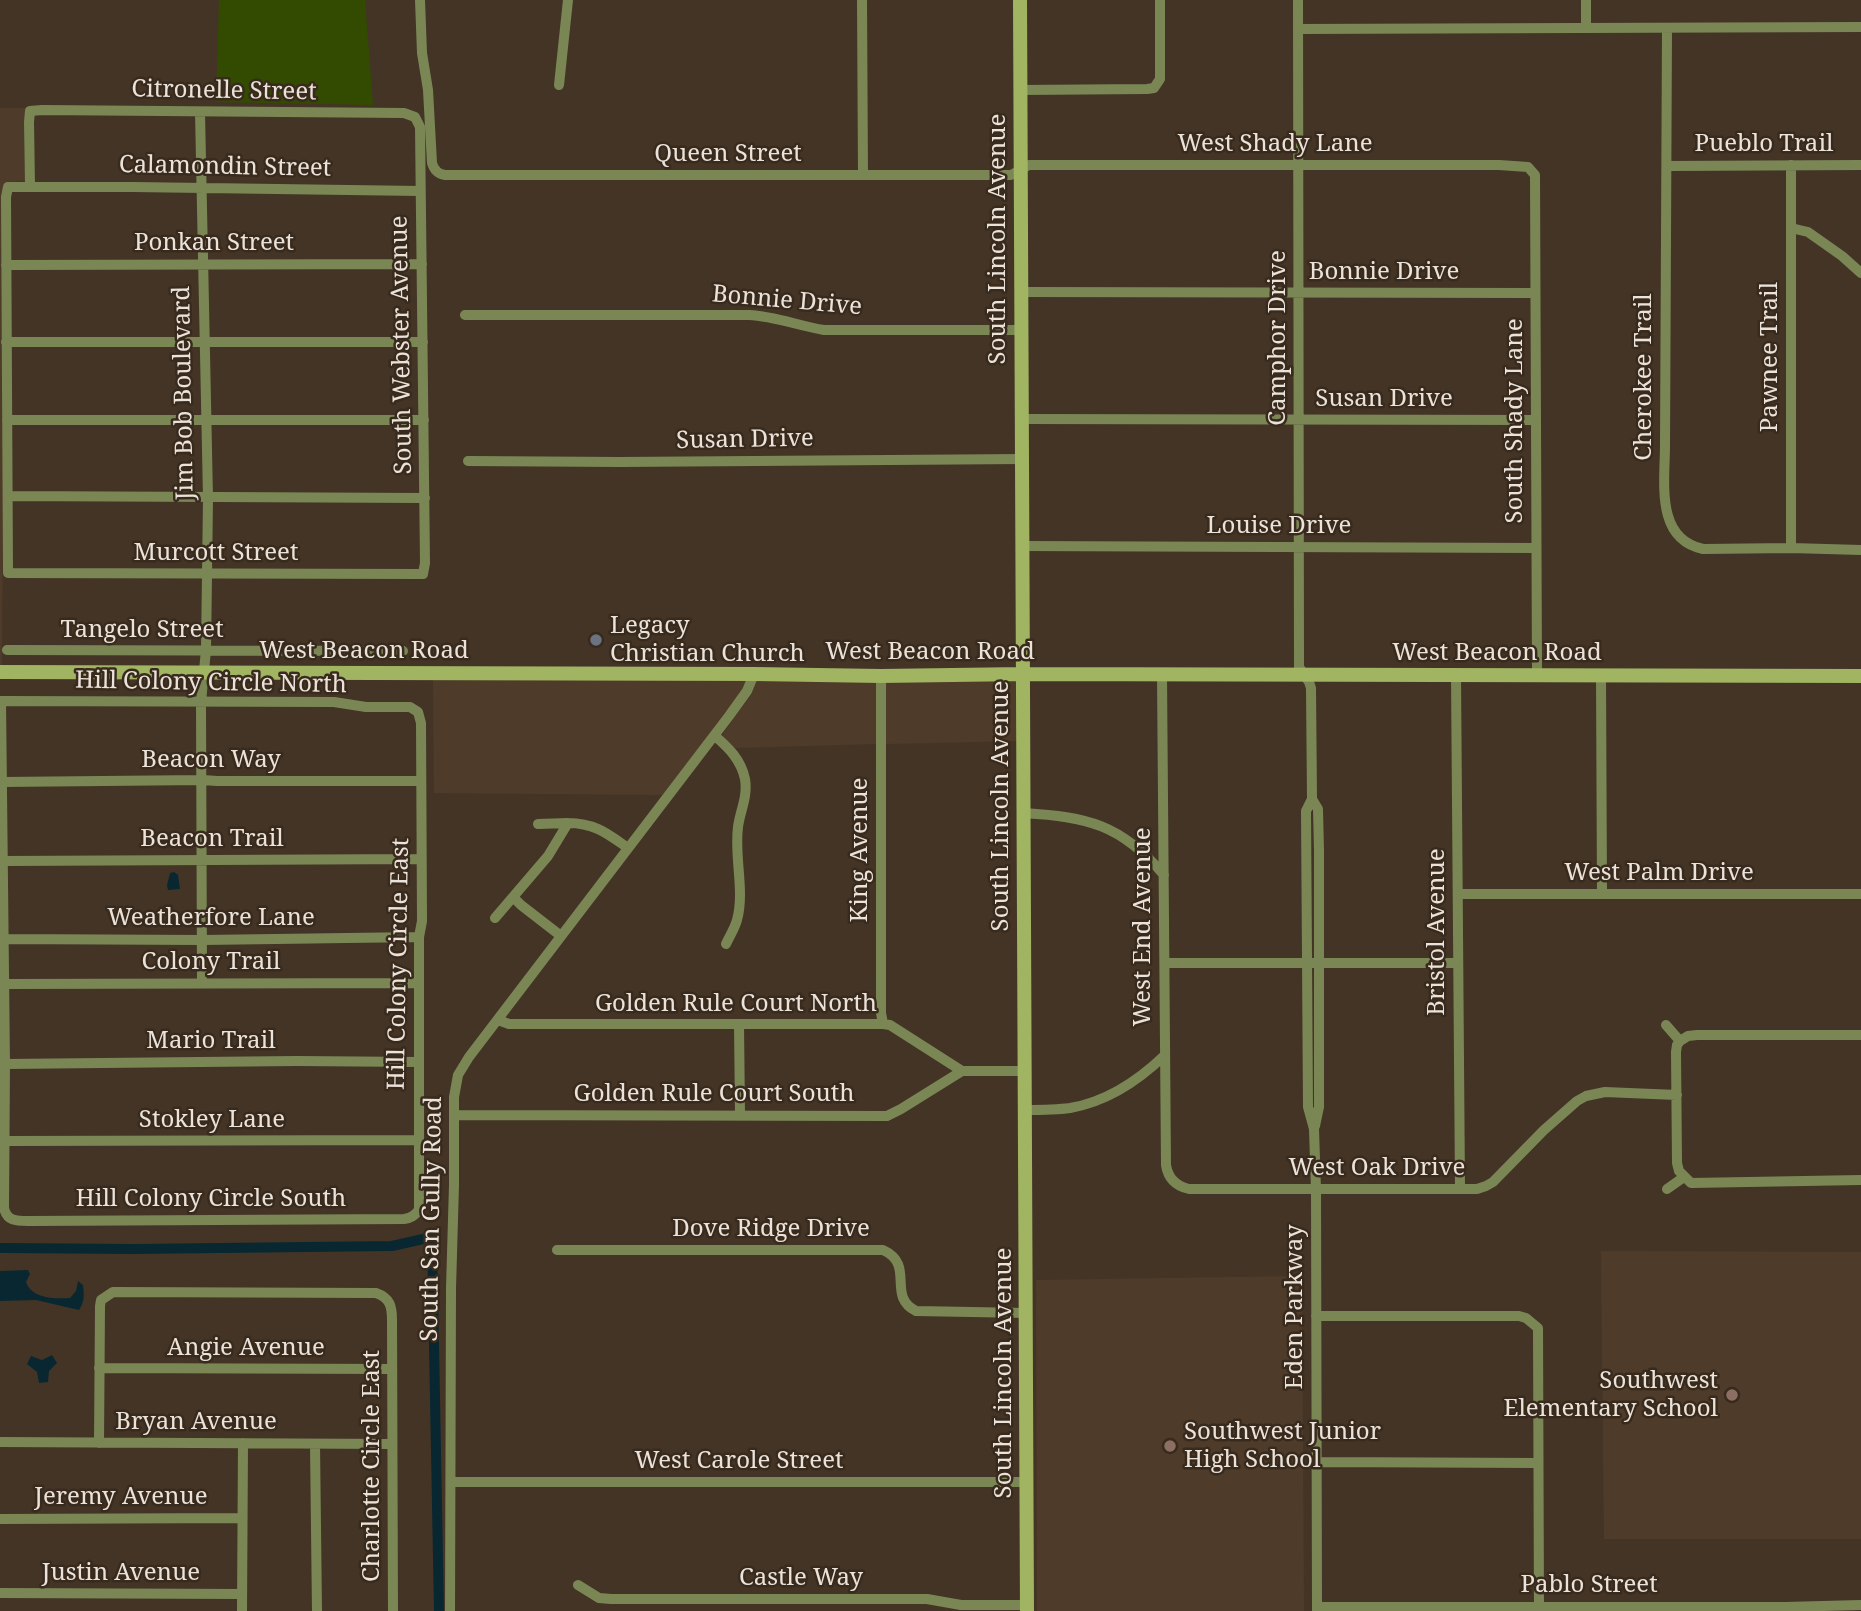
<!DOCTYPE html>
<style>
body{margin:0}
canvas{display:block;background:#433426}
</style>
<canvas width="1861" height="1611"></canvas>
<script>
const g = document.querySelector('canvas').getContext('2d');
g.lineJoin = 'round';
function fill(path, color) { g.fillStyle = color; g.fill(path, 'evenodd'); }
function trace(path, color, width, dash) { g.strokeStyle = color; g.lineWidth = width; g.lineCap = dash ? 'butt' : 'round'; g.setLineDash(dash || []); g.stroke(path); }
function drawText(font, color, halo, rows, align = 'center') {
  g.font = font + ' "Noto Serif",serif'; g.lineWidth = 5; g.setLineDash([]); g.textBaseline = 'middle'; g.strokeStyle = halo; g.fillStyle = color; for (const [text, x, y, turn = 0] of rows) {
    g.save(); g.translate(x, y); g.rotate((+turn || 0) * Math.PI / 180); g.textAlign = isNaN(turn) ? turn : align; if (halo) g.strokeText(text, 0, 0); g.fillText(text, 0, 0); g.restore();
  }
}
fill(new Path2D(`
 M0,108H27L24,122L25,181L7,182L1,197L3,496L2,667H0Z
 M433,679H747L743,689L663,795L434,793Z
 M757,679L876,681V744L735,748L722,735L751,695Z
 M1019,680V741L886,744V681Z
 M1601,1251L1861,1252V1539H1604Z
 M1302,1276L1304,1611H1037L1036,1280Z`), '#4f3b29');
fill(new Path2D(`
 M219,0H365L373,105L216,102Z`), '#324b01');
fill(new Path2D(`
 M174,872L178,875L180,889L168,890L167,885L170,873Z
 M28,1270L30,1274L26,1282C32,1299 55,1299 70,1298L76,1291L78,1281L83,1285C84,1295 85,1301 79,1310L36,1300L0,1301V1271Z
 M52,1355L57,1363L49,1371L48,1382L39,1383L37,1372L27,1364L31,1356L42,1360Z`), '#082731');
trace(new Path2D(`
 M0,1248L135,1249L392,1246L432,1237L439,1611`), '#082731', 10);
trace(new Path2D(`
 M420,0L422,53L428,90L432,163C434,170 438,174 445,175H1011L1029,165H1499L1528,167L1535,175L1537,675
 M862,0L863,175
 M1298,0L1299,667L1309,682L1311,688L1312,799L1306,811L1308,1107L1314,1129L1316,1190L1317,1611
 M1586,0V28
 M1667,28L1665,445C1665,482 1655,539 1703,549L1791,548L1861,550
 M1298,29L1861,27
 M559,85L568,0
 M1020,90L1147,89L1154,88L1160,79V0
 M200,112L208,498L206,650L201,702L202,983
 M1791,165V548
 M1667,166L1861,165
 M30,187L29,122L30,111L42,110L404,113L415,117L420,127L425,563L423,574L8,573L6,197L8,187H133L420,191
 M1791,228L1808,232L1842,256L1861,273
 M6,265L422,264
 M1022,292L1535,293
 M465,315H749C774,316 799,326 824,330H1022
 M6,342H423
 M1022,419L1536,420
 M7,420H424
 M468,461L620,462L1023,459
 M8,496L425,498
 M1021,546L1536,548
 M7,650L403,651
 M1162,675L1166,1165C1168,1179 1176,1186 1189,1189H1477L1486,1186L1493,1182L1544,1130L1577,1101L1586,1096L1605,1092L1677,1095
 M1456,675L1460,1189
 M1601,675L1602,894
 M881,676V1013L883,1024
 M1,701L334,702L366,707H410L418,712L421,723L422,921L419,937V1210C414,1216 411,1218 404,1219L28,1221C16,1221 7,1221 4,1208L5,1064Z
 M715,736C729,748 741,760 745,779C748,797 740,811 738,827C734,857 745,891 737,920C735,928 729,937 726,944
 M2,782L203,780L217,781H421
 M1312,799L1318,809L1319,851V1107L1315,1126
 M1024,813C1087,817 1121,824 1164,875
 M538,824L568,823
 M3,861L421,859
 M1458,894H1861
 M513,897L521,905L561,936
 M495,918L548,856L568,823C595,823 608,834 628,848
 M4,939L203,940L419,937
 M1165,963H1458
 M4,984L418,983
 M498,1020L509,1024H883L890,1025L962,1071
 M739,1024L740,1115
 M1666,1025L1680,1041
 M1680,1041L1677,1045L1676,1052L1677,1163L1679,1171L1691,1183L1861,1180
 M1680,1041L1688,1036L1697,1035H1861
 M5,1064L297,1061L418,1062
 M962,1071H1025
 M1025,1110C1040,1110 1055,1110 1070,1108C1106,1102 1139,1080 1165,1055
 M454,1115L887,1116L901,1109L962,1071
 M5,1141L419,1140
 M1667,1189L1684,1177
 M557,1250H883C916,1265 886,1296 916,1311L1026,1313
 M1316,1316H1519L1526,1318L1538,1328L1539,1611
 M99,1368L392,1369
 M0,1442L392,1444
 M99,1443L100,1306L101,1300L113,1292L376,1293C390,1298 392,1306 392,1320L393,1611
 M315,1444L317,1611
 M1317,1462L1538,1463
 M451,1482H1027
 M0,1519L242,1518
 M578,1585L599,1598L611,1599H927L961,1605H1027
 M0,1593L242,1594
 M1317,1607H1785L1861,1605
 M242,1611L243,1443
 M450,1611L451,1288L454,1185V1097L458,1075L469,1057L729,716L747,691L754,674`), '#7a8755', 10);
trace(new Path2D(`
 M1020,0L1027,1611
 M0,672L754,674L881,676L1023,674L1861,676`), '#a0b462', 14);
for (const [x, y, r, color] of [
 [596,640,7,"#6b7280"],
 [1732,1395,7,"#8d6e63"],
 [1170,1446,7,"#8d6e63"]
]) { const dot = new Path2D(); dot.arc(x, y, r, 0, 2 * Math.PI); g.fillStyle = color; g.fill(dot); trace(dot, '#382a1c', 2.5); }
drawText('24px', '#ebe2d9', '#382a1c', [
 ["Citronelle Street",224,91,1],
 ["West Shady Lane",1275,144],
 ["Pueblo Trail",1764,144],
 ["Queen Street",728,154],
 ["Calamondin Street",225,167,1],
 ["South Lincoln Avenue",998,239,-90],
 ["Ponkan Street",214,243],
 ["Bonnie Drive",1384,272],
 ["Bonnie Drive",787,301,5],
 ["Camphor Drive",1278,338,-90],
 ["South Webster Avenue",402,345,-91],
 ["Pawnee Trail",1770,357,-90],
 ["Cherokee Trail",1644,377,-90],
 ["Jim Bob Boulevard",184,393,-91],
 ["Susan Drive",1384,399],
 ["South Shady Lane",1515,421,-90],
 ["Susan Drive",745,440,-1],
 ["Louise Drive",1279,526],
 ["Murcott Street",216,553],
 ["Tangelo Street",142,630],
 ["West Beacon Road",364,651],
 ["West Beacon Road",930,652],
 ["West Beacon Road",1497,653],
 ["Hill Colony Circle North",211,683,1],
 ["Beacon Way",211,760],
 ["South Lincoln Avenue",1001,806,-90],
 ["Beacon Trail",212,839],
 ["King Avenue",860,850,-90],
 ["West Palm Drive",1659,873],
 ["Weatherfore Lane",211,918],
 ["West End Avenue",1143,927,-90],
 ["Bristol Avenue",1437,932,-90],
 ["Colony Trail",211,962],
 ["Hill Colony Circle East",399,964,-89],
 ["Golden Rule Court North",736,1004],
 ["Mario Trail",211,1041],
 ["Golden Rule Court South",714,1094],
 ["Stokley Lane",212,1120],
 ["West Oak Drive",1377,1168],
 ["Hill Colony Circle South",211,1199],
 ["South San Gully Road",432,1219,-89],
 ["Dove Ridge Drive",771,1229],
 ["Eden Parkway",1295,1307,-90],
 ["Angie Avenue",246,1348],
 ["South Lincoln Avenue",1004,1373,-90],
 ["Bryan Avenue",196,1422],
 ["West Carole Street",739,1461],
 ["Charlotte Circle East",372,1466,-90],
 ["Jeremy Avenue",121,1497],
 ["Justin Avenue",121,1573],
 ["Castle Way",801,1578],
 ["Pablo Street",1589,1585]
]);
drawText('24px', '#ebe2d9', '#382a1c', [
 ["Legacy",610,626],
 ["Christian Church",610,654],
 ["Southwest",1718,1381,"right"],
 ["Elementary School",1718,1409,"right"],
 ["Southwest Junior",1184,1432],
 ["High School",1184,1460]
], 'left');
</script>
